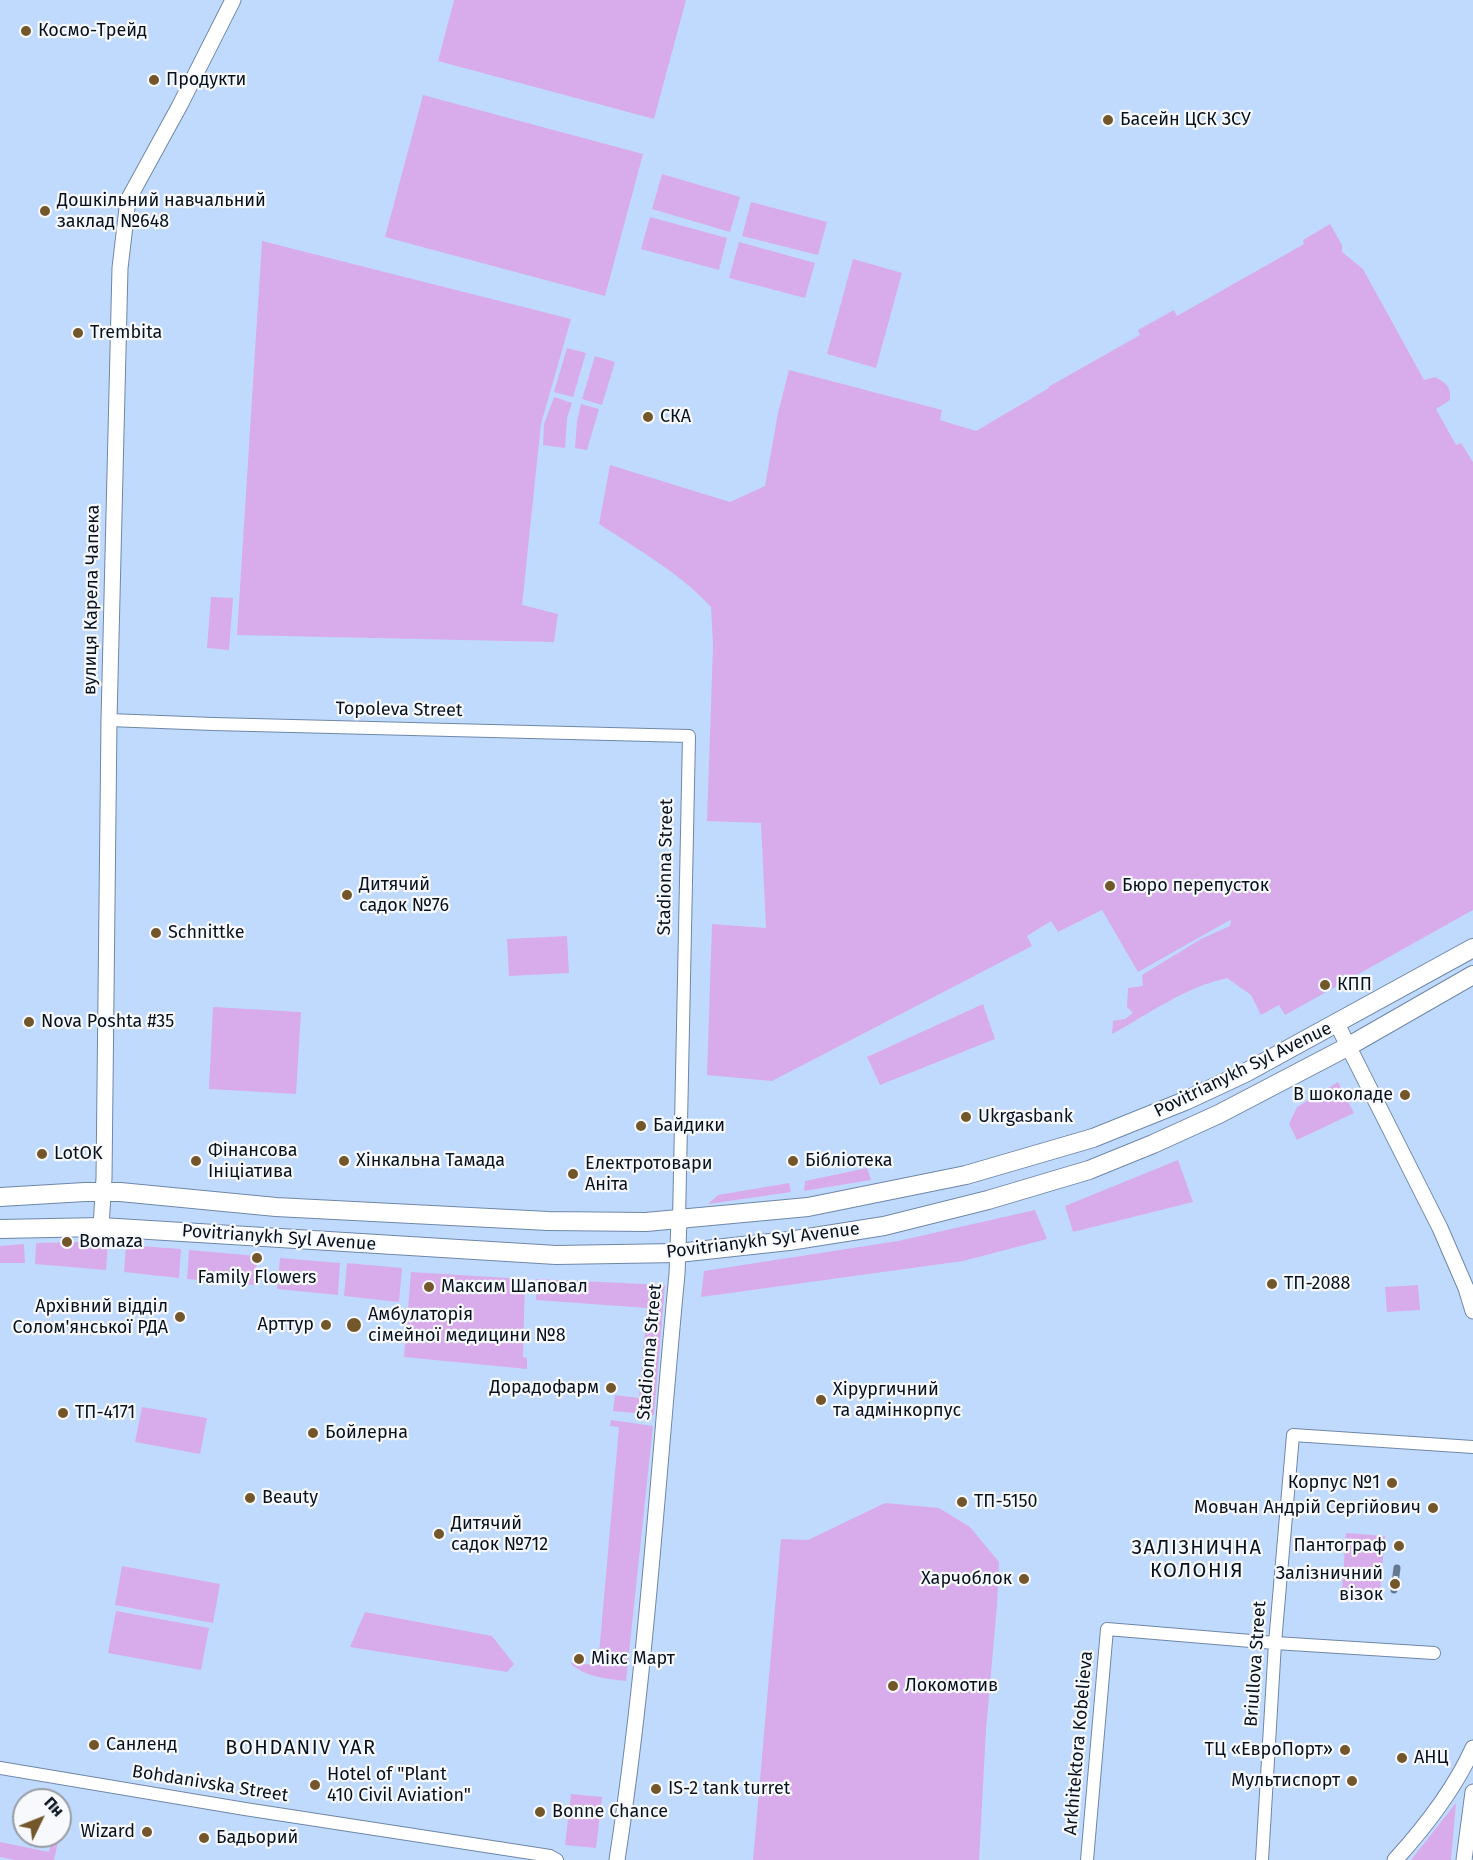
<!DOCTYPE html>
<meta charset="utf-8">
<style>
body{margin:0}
#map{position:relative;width:1473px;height:1860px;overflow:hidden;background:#c0dafe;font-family:"Fira Sans",sans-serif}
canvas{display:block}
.north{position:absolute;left:12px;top:1788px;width:60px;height:60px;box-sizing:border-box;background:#f7f9fd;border:2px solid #979da4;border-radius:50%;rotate:47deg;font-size:16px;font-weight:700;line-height:24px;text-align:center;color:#08121e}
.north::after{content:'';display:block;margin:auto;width:21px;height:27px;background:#73562a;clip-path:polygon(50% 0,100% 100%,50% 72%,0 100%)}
</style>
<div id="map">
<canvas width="1473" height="1860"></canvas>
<div class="north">Пн</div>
</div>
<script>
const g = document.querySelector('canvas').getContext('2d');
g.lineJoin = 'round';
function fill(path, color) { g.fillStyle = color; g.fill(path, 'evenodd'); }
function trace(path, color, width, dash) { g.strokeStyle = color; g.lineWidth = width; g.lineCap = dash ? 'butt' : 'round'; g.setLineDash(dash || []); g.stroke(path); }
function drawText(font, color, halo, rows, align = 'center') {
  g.font = font + ' "Fira Sans",sans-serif'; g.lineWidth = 4.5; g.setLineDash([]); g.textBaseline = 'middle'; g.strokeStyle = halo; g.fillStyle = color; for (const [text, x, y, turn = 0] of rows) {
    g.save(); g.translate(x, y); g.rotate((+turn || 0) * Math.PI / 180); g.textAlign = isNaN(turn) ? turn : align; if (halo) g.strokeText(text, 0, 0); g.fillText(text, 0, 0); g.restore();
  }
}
fill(new Path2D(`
 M454,0H686L654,119L438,61Z
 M423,95L643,154L605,296L385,237Z
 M662,174L740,197L730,232L652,209Z
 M751,202L827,222L818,255L742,236Z
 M650,217L727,238L719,270L641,249Z
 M1330,224L1342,245V252L1363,269L1424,380L1435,377C1447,383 1451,387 1450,400L1436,409L1456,445L1461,443L1473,462V910L1285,1015L1279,1005L1261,1015L1251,995L1227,978C1185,987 1149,1014 1112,1034L1113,1021L1125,1019L1133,1013L1127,1007L1128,988L1143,986L1142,975L1201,939L1230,926L1231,921L1230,920L1138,972L1102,910L1058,932L1051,921L1027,936L1032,946L772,1081L707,1075L712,924L766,928L761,823L707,821L713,645L711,607C680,573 637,549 599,524L610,465L730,502L765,486L778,413L789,370L942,410L940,420L976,431L1049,388L1048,387L1140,335L1138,330L1174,310L1177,316L1304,244L1303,240Z
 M262,241L571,319L541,424L522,605L558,614L554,642L237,635Z
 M739,242L815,263L805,298L729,278Z
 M853,259L902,273L876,368L827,354Z
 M567,348L586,353L573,397L554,392Z
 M595,356L615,362L602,405L582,399Z
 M554,397L572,403L567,418L565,448L543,445L544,424Z
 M581,404L599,409L587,450L575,448L577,421Z
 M211,597L233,598L229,650L207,648Z
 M567,936L569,973L509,976L507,939Z
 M983,1004L995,1039L880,1085L867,1057Z
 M213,1007L301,1012L296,1094L209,1089Z
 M1338,1082L1354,1113L1297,1140L1289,1124L1297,1107Z
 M1178,1160L1193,1202L1073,1232L1065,1206Z
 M867,1168L871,1180L804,1191L805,1181Z
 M789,1183L791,1192L708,1204L718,1195Z
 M1035,1210L1047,1239L963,1261L701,1297L704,1271L898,1241Z
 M82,1242L108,1243L106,1270L35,1264L36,1243Z
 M24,1244L25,1263H0V1246Z
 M126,1245L181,1249L179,1278L124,1272Z
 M189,1250L257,1256L255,1285L187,1279Z
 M280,1258L340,1263L338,1295L277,1289Z
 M347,1263L402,1268L399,1302L344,1296Z
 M411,1272L525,1279L523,1357L527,1358V1369L404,1357Z
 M536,1279L665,1285L654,1415L613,1411L615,1395L639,1398L647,1308L536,1300Z
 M1418,1285L1420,1310L1387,1312L1385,1287Z
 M142,1407L207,1418L200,1454L135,1442Z
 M611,1420L653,1426L626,1681C606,1679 585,1677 570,1663L598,1665L619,1427L610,1426Z
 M885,1503L939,1508L970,1527L999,1562L997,1605L986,1730L979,1860H753L781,1539L808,1540Z
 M1346,1533L1385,1536L1380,1593L1342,1590Z
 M122,1566L220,1584L213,1623L115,1605Z
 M116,1611L209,1628L201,1670L108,1653Z
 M365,1612L492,1636L514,1664L507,1672L350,1647Z
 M571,1794L602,1797L596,1848L565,1845Z
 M1456,1803L1451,1860H1411Z
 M0,1842L49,1852L51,1842H58L54,1860H15L0,1857Z`), '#d8acea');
const minor = new Path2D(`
 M109,720L213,724L689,736L679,1220
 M0,1768L245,1809L550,1856L557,1860
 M1087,1860L1107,1629L1275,1643L1434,1653
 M1262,1860L1275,1643L1293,1435L1473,1447`);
const tertiary = new Path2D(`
 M1337,1024L1440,1228L1466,1288L1473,1311
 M101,1227L104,1178L109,720L120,268L128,200L180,105L233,0
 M617,1860C647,1666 658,1470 677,1274L679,1220
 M1395,1860C1426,1826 1454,1790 1473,1748
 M1464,1860L1473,1792`);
const primary = new Path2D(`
 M0,1197L85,1192H120L276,1207L548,1221L646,1222L808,1207L966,1175L1093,1138L1185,1101L1245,1073L1473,948
 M0,1229L101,1227L556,1255L678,1253L789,1241L884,1226L988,1200L1089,1170L1153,1144L1219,1114L1349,1046L1473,975`);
trace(minor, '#6e87a8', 14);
trace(tertiary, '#6e87a8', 17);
trace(primary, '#6e87a8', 20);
trace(minor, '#fff', 12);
trace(tertiary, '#fff', 15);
trace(primary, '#fff', 18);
const rail = new Path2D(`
 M1394,1590L1397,1568`);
trace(rail, '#667890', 7);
trace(rail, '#f7f9fd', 4.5, [14]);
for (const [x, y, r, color] of [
 [26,31,6,"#73562a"],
 [154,80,6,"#73562a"],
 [1108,120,6,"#73562a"],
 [45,211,6,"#73562a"],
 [78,333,6,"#73562a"],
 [648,417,6,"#73562a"],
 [1110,886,6,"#73562a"],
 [347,895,6,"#73562a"],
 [156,933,6,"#73562a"],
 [1325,985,6,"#73562a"],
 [29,1022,6,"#73562a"],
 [1405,1095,6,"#73562a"],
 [966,1117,6,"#73562a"],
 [641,1126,6,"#73562a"],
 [42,1154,6,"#73562a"],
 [196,1161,6,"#73562a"],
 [344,1161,6,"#73562a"],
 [793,1161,6,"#73562a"],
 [573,1174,6,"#73562a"],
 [67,1242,6,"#73562a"],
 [257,1258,6,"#73562a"],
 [1272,1284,6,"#73562a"],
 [429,1287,6,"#73562a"],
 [180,1317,6,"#73562a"],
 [326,1325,6,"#73562a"],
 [354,1325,8,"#73562a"],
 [611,1388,6,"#73562a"],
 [821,1400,6,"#73562a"],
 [63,1413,6,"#73562a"],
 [313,1433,6,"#73562a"],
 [1392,1483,6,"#73562a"],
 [250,1498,6,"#73562a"],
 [962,1502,6,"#73562a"],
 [1433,1508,6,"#73562a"],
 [439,1534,6,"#73562a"],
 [1399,1546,6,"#73562a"],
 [1024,1579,6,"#73562a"],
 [1395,1584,6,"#73562a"],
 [579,1659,6,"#73562a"],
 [893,1686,6,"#73562a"],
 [94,1745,6,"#73562a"],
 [1345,1750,6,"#73562a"],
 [1402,1758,6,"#73562a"],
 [1352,1781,6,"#73562a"],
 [315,1785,6,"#73562a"],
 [656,1789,6,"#73562a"],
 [540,1812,6,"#73562a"],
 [147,1832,6,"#73562a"],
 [204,1838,6,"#73562a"]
]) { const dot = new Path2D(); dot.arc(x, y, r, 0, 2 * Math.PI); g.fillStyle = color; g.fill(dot); trace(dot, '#f7f9fd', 2); }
drawText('18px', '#08121e', '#f7f9fd', [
 ["Космо-Трейд",38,31],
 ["Продукти",166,80],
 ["Басейн ЦСК ЗСУ",1120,120],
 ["Дошкільний навчальний",57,201],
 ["заклад №648",57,222],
 ["Trembita",90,333],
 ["СКА",660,417],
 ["Дитячий",359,885],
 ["садок №76",359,906],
 ["Бюро перепусток",1122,886],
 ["Schnittke",168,933],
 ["КПП",1337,985],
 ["Nova Poshta #35",41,1022],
 ["В шоколаде",1393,1095,"right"],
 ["Ukrgasbank",978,1117],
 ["Байдики",653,1126],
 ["Фінансова",208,1151],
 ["Ініціатива",208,1172],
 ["LotOK",54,1154],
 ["Хінкальна Тамада",356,1161],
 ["Бібліотека",805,1161],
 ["Електротовари",585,1164],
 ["Аніта",585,1185],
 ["Bomaza",79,1242],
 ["Family Flowers",257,1278,"center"],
 ["ТП-2088",1284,1284],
 ["Максим Шаповал",441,1287],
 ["Архівний відділ",168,1307,"right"],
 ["Солом'янської РДА",168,1328,"right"],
 ["Амбулаторія",368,1315],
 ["сімейної медицини №8",368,1336],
 ["Арттур",314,1325,"right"],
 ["Дорадофарм",599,1388,"right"],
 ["Хірургичний",833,1390],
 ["та адмінкорпус",833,1411],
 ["ТП-4171",75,1413],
 ["Бойлерна",325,1433],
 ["Корпус №1",1380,1483,"right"],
 ["Beauty",262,1498],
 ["ТП-5150",974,1502],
 ["Мовчан Андрій Сергійович",1421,1508,"right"],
 ["Дитячий",451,1524],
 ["садок №712",451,1545],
 ["Пантограф",1387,1546,"right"],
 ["Залізничний",1383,1574,"right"],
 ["візок",1383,1595,"right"],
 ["Харчоблок",1012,1579,"right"],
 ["Мікс Март",591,1659],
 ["Локомотив",905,1686],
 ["Санленд",106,1745],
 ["ТЦ «ЕвроПорт»",1333,1750,"right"],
 ["АНЦ",1414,1758],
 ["Hotel of \"Plant",327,1775],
 ["410 Civil Aviation\"",327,1796],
 ["Мультиспорт",1340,1781,"right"],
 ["IS-2 tank turret",668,1789],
 ["Bonne Chance",552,1812],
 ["Wizard",135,1832,"right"],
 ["Бадьорий",216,1838]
], 'left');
drawText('18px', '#08121e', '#f7f9fd', [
 ["вулиця Карела Чапека",92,600,-89],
 ["Topoleva Street",399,710,1],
 ["Stadionna Street",666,867,-89],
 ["Povitrianykh Syl Avenue",1243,1070,-26],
 ["Povitrianykh Syl Avenue",279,1238,4],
 ["Povitrianykh Syl Avenue",763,1241,-7],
 ["Stadionna Street",650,1352,-85],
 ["Briullova Street",1256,1664,-86],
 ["Arkhitektora Kobelieva",1079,1743,-85],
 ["Bohdanivska Street",210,1784,9]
]);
g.letterSpacing = '1.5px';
drawText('20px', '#08121e', '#f7f9fd', [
 ["ЗАЛІЗНИЧНА",1197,1548],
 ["КОЛОНІЯ",1197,1571],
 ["BOHDANIV YAR",301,1748]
]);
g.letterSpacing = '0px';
</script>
